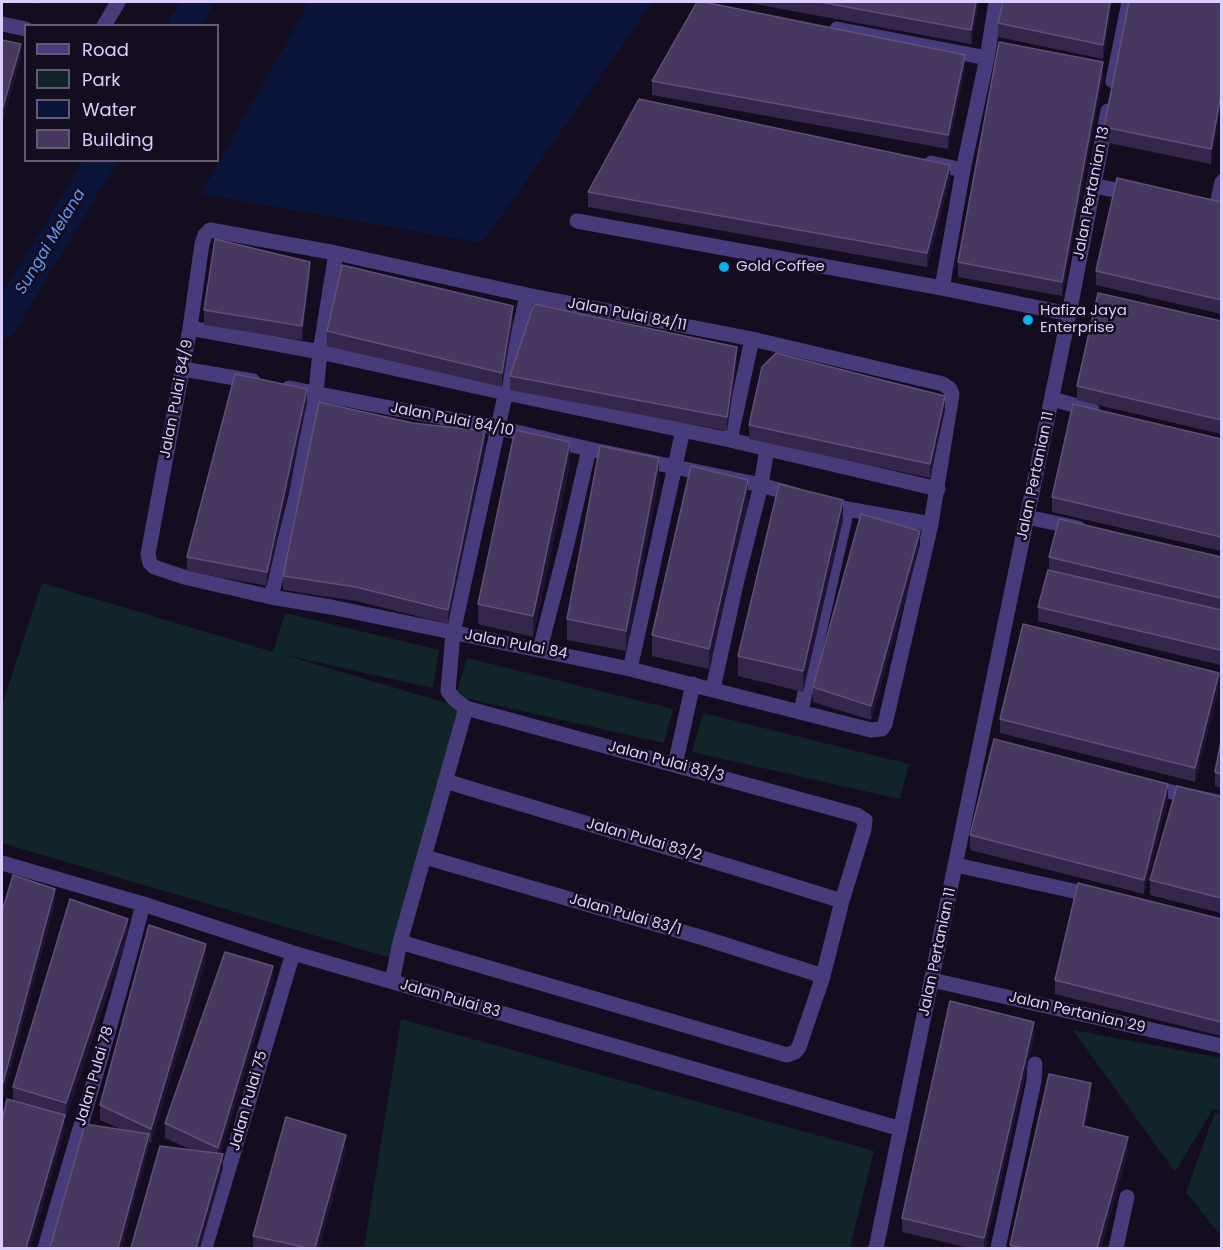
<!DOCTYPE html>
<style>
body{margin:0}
#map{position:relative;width:1223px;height:1250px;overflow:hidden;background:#130d1f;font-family:Poppins,sans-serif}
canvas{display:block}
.frame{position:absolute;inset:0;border:3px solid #dbcdfd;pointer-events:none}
.legend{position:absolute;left:24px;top:24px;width:195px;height:138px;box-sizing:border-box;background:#130d1f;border:2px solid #635a78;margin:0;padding:8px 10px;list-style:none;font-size:18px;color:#dbcdfd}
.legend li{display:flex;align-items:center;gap:12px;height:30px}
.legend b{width:30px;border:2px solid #635a78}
</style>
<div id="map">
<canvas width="1223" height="1250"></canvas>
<div class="frame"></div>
<ul class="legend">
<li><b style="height:8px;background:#483b7b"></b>Road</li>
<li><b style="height:16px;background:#112528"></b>Park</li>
<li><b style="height:16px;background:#0b153a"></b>Water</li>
<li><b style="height:16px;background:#46385f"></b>Building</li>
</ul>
</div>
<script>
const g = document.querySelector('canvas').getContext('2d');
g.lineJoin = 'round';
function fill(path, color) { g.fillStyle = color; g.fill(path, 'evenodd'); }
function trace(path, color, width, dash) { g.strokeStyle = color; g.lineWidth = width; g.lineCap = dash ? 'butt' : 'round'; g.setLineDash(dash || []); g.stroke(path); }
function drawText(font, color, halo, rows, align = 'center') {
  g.font = font + ' Poppins,sans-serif'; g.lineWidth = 5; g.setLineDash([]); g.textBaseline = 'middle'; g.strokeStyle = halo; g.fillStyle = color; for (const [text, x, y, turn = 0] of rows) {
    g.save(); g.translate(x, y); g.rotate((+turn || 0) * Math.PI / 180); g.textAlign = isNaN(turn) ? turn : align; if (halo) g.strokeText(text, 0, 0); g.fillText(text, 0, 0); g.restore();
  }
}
fill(new Path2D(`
 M42,583L273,652L285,613L439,650L433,688L281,654L463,708L391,958L2,843V705Z
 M467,658L673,709L664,743L456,696Z
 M703,713L909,764L900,799L692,752Z
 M401,1019L874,1151L850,1248H364Z
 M1073,1030L1221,1058V1111L1213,1109L1175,1172Z
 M1215,1112L1221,1114V1236L1186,1192Z`), '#112528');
fill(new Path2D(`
 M309,2H653L482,243L201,194Z`), '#0b153a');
trace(new Path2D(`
 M183,26L198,2
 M2,324L101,160`), '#0b153a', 30);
trace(new Path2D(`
 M2,24L26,29
 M104,26L118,2
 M837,29L987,58
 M1113,81L1129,2
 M931,163L963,170
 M1094,186L1133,193
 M1216,209L1222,182
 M577,221L942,288L1069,314
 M210,230L336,253L527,295L752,339L943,384L950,389L952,394L931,524L885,724L882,729L871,730L630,669L331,607L271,597L184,577L154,567L150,563L148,554L190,328L202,244L205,235Z
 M942,288L963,170L987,58L996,2
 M190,328L320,352L506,393L730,440L938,489
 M183,369L253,381
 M289,388L375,405L499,428L589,449L761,485L796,495
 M1052,399L1092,410
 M730,440L752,339
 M825,503L847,509L931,524
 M1027,517L1078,528
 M271,597L296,496L316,392L320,352L336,253
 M540,649L566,548L589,449
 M630,669L683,430
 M713,689L736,584L761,485L767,449
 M801,711L847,509
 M675,765L693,684
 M445,781C577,821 710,859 842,901
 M1149,787L1222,803
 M425,857L707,939L823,976
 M2,863L143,904L293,953L901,1129
 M956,865L1096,896
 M400,942L787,1055L795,1052L799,1047L823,976L842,901L864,829L865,820L857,815L466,708L454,699L448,691L453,633L527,295
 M932,980L1222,1046
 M392,982L400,942L466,708
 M45,1248C78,1133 114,1019 143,904
 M205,1248L293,953
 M876,1248L1069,314L1108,111
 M998,1248L1034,1081L1035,1064
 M1116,1248L1127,1197`), '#483b7b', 15);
fill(new Path2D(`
 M26,2H39V4Z
 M744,2H979L971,44Z
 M1112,2L1103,59L998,37V23Z
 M1221,2L1211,164L1104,142V127Z
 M965,69L948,149L652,95V81Z
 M1103,76L1062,296L958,277V262Z
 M950,179L927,267L588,207V192Z
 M1221,202V314L1096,285V271Z
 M310,276L302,340L204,325V310Z
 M513,320L502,387L327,346V331Z
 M1221,321V434L1077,400V386Z
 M737,361L727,431L510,390V376Z
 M307,403L267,586L187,571V557Z
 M945,410L930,478L749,439V425Z
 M413,423L485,445L448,624L356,601L283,590V576Z
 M1221,439V551L1052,512V497Z
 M570,463L533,637L478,624V604Z
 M659,479L626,651L567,640V619Z
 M748,501L709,669L652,656V635Z
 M843,520L803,692L738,676V656Z
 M920,545L871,720L813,702V687Z
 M1049,557H1221V658L1220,665L1038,621V607L1049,570Z
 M1219,688L1195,782L1000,733V719Z
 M1221,741V788L1215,786V772Z
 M1221,797V913L1150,895V880Z
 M1168,798L1144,894L970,850V835Z
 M55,903L3,1097H2V912Z
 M1221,919V1036L1055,994V980Z
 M128,933L66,1117H65V1129L30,1248H2L13,1101V1087Z
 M206,959L151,1143L149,1142V1148L123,1130L100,1120V1105Z
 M273,980L220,1153L223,1168L200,1248H131L192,1150L165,1138V1123Z
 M1034,1037L985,1248H969L902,1232V1218Z
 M1091,1097L1085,1127L1128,1151L1101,1248H1010V1245Z
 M346,1149L319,1248H253V1236Z`), '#35274c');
fill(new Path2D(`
 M976,2H979L971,44V30Z
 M1110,2H1112L1103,59V45Z
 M21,44V58L2,125V110Z
 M965,55V69L948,149V135Z
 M1103,62V76L1062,296V282Z
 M1221,94V108L1211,164V149Z
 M950,165V179L927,267V253Z
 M310,262V276L302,340V326Z
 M513,306V320L502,387V373Z
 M737,347V361L727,431V417Z
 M307,389V403L267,586V572Z
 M945,396V410L930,478V464Z
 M485,431V445L448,624V610Z
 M570,442V463L533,637V616Z
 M659,458V479L626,651V631Z
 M748,480V501L709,669V649Z
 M843,500V520L803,692V671Z
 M920,531V545L871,720V706Z
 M1221,644V658L1220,665V650Z
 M1219,673V688L1195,782V768Z
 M1168,784V798L1144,894V880Z
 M55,889V903L3,1097V1083Z
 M128,919V933L66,1117V1103Z
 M206,944V959L151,1143V1129Z
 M273,966V980L218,1162V1148Z
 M1034,1022V1037L985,1248H984V1238Z
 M1091,1083V1097L1083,1140V1126Z
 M65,1115V1129L30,1248H26Z
 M149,1134V1148L122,1248H118Z
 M346,1135V1149L319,1248H315Z
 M1128,1137V1151L1101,1248H1097Z
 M223,1154V1168L200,1248H196Z`), '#201532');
const building = new Path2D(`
 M697,2H704L965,55L948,135L652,81Z
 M820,2H976L971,30Z
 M1003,2H1110L1103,45L998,23Z
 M1129,2H1221V94L1211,149L1104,127Z
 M2,40L21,44L2,110Z
 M999,42L1103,62L1062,282L958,262Z
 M639,99L950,165L927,253L588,192Z
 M1117,178L1221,202V300L1096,271Z
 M215,239L310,262L302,326L204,310Z
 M342,265L513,306L502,373L327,331Z
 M1098,293L1221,321V420L1077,386Z
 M534,304L737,347L727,417L510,376Z
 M776,353L945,396L930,464L749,425L762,367Z
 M235,374L307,389L267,572L187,557Z
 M319,402L413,423L485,431L448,610L356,587L283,576Z
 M1073,404L1221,439V537L1052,497Z
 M515,430L570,442L533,616L478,604Z
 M600,446L659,458L626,631L567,619Z
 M691,466L748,480L709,649L652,635Z
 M779,484L843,500L803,671L738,656Z
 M861,514L920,531L871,706L813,687Z
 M1059,519L1221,557V598L1049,557Z
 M1048,570L1221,610V644L1220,650L1038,607Z
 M1023,624L1219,673L1195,768L1000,719Z
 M994,739L1168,784L1144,880L970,835Z
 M1221,741V774L1215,772Z
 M1177,786L1221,797V898L1150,880Z
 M13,875L55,889L3,1083H2V912Z
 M1078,883L1221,919V1022L1055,980Z
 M70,899L128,919L66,1103L13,1087Z
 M149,925L206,944L151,1129L100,1105Z
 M225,952L273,966L218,1148L165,1123Z
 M950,1001L1034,1022L984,1238L902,1218Z
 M1049,1074L1091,1083L1083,1126L1128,1137L1097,1248H1023L1010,1245Z
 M7,1099L65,1115L26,1248H2V1121Z
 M286,1117L346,1135L315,1248H308L253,1236Z
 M85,1124L149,1134L118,1248H50Z
 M160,1146L223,1154L196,1248H131Z`);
fill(building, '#46385f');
trace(building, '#5e5078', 1.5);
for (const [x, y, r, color] of [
 [724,267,6,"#0bb0eb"],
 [1028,320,6,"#0bb0eb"]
]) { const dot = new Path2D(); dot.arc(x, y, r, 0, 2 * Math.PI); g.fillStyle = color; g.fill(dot); trace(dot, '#130d1f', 2); }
drawText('15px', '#dbcdfd', '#130d1f', [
 ["Jalan Pertanian 13",1092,193,-79],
 ["Jalan Pulai 84/11",627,315,11],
 ["Jalan Pulai 84/9",177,399,-79],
 ["Jalan Pulai 84/10",452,420,11],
 ["Jalan Pertanian 11",1036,476,-78],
 ["Jalan Pulai 84",516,645,11],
 ["Jalan Pulai 83/3",666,762,15],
 ["Jalan Pulai 83/2",644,840,16],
 ["Jalan Pulai 83/1",625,915,16],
 ["Jalan Pertanian 11",938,952,-78],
 ["Jalan Pulai 83",450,999,16],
 ["Jalan Pertanian 29",1077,1013,13],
 ["Jalan Pulai 78",95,1076,-74],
 ["Jalan Pulai 75",249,1101,-74]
]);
drawText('15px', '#dbcdfd', '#130d1f', [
 ["Gold Coffee",736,267],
 ["Hafiza Jaya",1040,311],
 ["Enterprise",1040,328]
], 'left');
drawText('italic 16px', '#6199f7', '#130d1f', [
 ["Sungai Melana",51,242,-59]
]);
</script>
